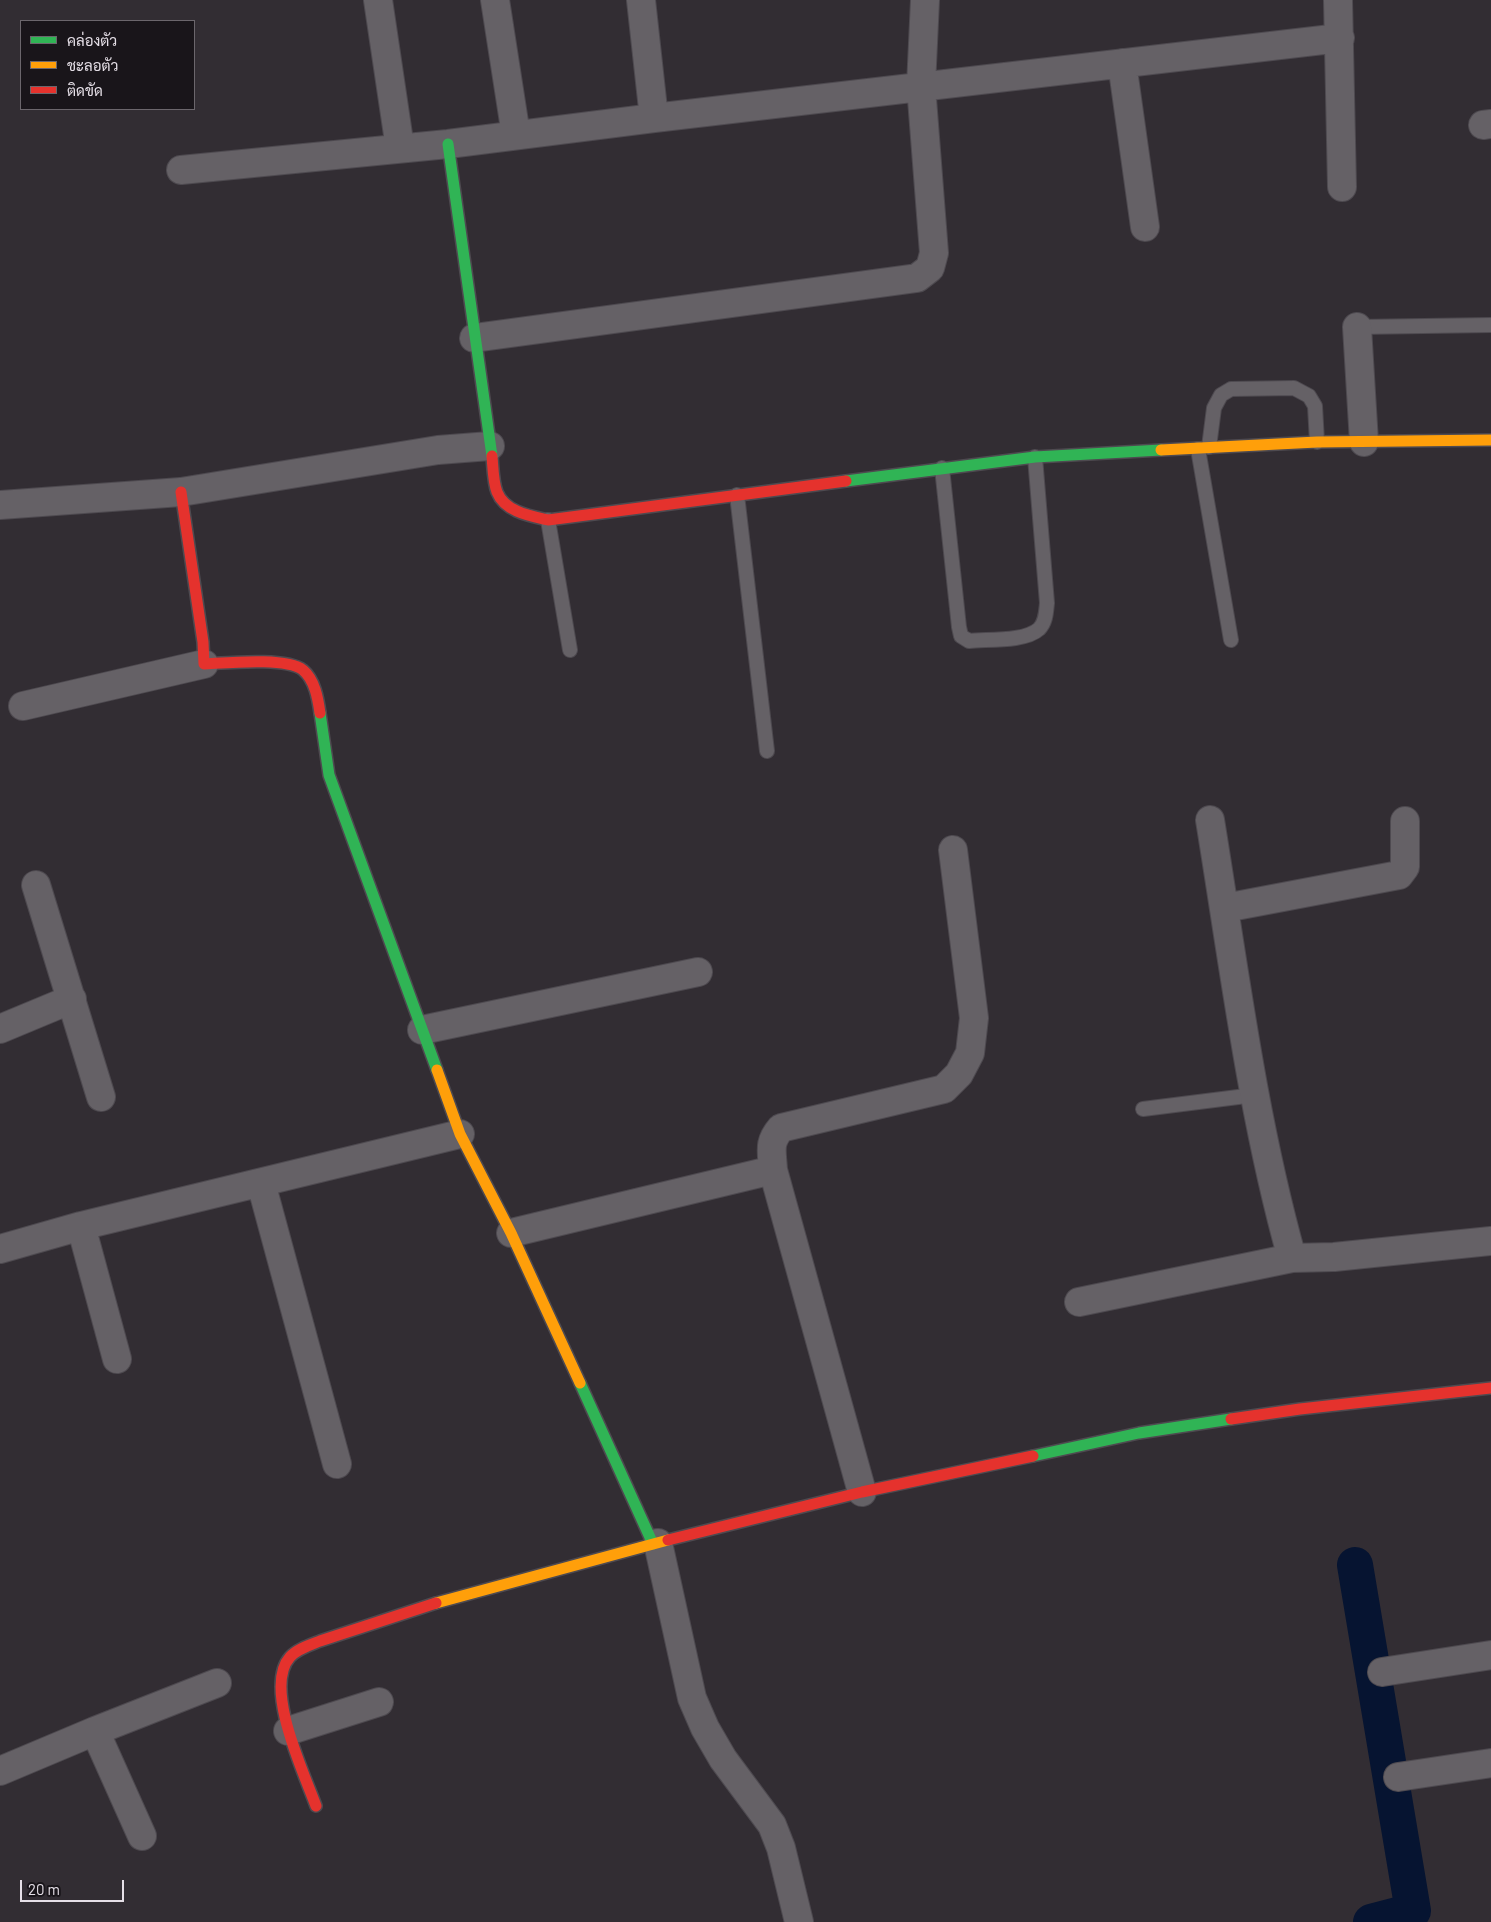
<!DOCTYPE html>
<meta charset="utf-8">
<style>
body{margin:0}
#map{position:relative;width:1491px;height:1922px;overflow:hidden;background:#322d33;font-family:Barlow,Sarabun,sans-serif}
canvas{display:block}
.legend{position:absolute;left:20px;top:20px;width:175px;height:90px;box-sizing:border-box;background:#19151a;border:1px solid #6b666c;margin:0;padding:6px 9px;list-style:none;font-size:15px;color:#e5dfe7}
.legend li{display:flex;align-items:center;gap:10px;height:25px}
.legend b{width:25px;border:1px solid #6b666c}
.scale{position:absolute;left:20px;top:1880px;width:104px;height:22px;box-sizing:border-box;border:2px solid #e5dfe7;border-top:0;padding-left:6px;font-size:15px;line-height:18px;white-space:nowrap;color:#e5dfe7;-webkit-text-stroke:4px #19151a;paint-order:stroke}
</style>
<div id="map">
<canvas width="1491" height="1922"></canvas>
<ul class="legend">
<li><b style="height:6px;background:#30b455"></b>คล่องตัว</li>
<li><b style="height:6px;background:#ff9f0a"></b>ชะลอตัว</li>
<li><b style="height:6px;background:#e5322d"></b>ติดขัด</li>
</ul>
<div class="scale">20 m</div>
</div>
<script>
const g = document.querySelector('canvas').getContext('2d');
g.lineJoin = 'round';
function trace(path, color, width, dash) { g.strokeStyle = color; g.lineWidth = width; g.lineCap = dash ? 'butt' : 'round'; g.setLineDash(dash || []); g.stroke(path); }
trace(new Path2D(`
 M1355,1565L1413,1911L1371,1922`), '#061431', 36);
const lane = new Path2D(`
 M1357,327L1491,325
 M1209,447L1214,408L1221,395L1231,389L1294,388L1309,396L1315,406L1317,442
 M1198,449L1231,640
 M942,468L959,627L961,636L969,641C987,639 1025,642 1039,629C1046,622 1046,612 1047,603L1035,457
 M737,495L767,751
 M548,520L570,650
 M1143,1109L1254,1095`);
const street = new Path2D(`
 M378,0L400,148
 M495,0L516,135
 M641,0L654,118
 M1338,0L1342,187
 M1122,63L1145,227
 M1483,125L1491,124
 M181,170L448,144L654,118L1340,38
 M1357,327L1364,442
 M474,338L917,278L930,268L934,253L921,86L925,0
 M0,505L181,492L438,450L490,446
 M23,706L204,664
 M1210,820C1234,967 1252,1115 1292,1258
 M36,885L101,1097
 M1225,908L1399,875L1405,867V821
 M0,1029L72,999
 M422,1030L698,972
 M773,1170L862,1492
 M261,1183L337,1464
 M81,1226L117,1359
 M511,1233L773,1170C772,1151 768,1143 781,1128L944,1089L959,1074L970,1053L974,1018L953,850
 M0,1249L81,1226L460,1134
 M1079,1302L1292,1258L1334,1257L1491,1241
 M658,1543L692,1698L705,1728L723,1759L772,1825L781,1848L799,1922
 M1382,1672L1491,1655
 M95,1731L142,1836
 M288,1731L379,1702
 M0,1771L95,1731L217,1683
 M1398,1777L1491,1763`);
const fast = new Path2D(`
 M448,144L492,456
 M846,481L1035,457L1161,450
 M320,713L329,775L437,1070
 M580,1383L653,1544
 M1033,1456L1139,1433L1231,1419`);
const slow = new Path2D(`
 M1161,450L1317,442L1491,440
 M437,1070L460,1134L511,1233L580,1383
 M436,1603L668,1540`);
const jam = new Path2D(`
 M492,456C493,467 493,482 497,492C505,512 530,516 548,520L846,481
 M181,492L203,642L204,664C226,663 286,657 303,670C315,680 318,699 320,713
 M1231,1419L1300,1409L1491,1388
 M668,1540L862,1492L1033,1456
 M316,1806C304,1773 263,1687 290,1657C297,1649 310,1645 320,1641L436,1603`);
trace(lane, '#4e4a50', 16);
trace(street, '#4e4a50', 30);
trace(fast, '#4e4a50', 14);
trace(slow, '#4e4a50', 14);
trace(jam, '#4e4a50', 14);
trace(lane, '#656166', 14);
trace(street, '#656166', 28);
trace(fast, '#30b455', 11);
trace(slow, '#ff9f0a', 11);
trace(jam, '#e5322d', 11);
</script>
